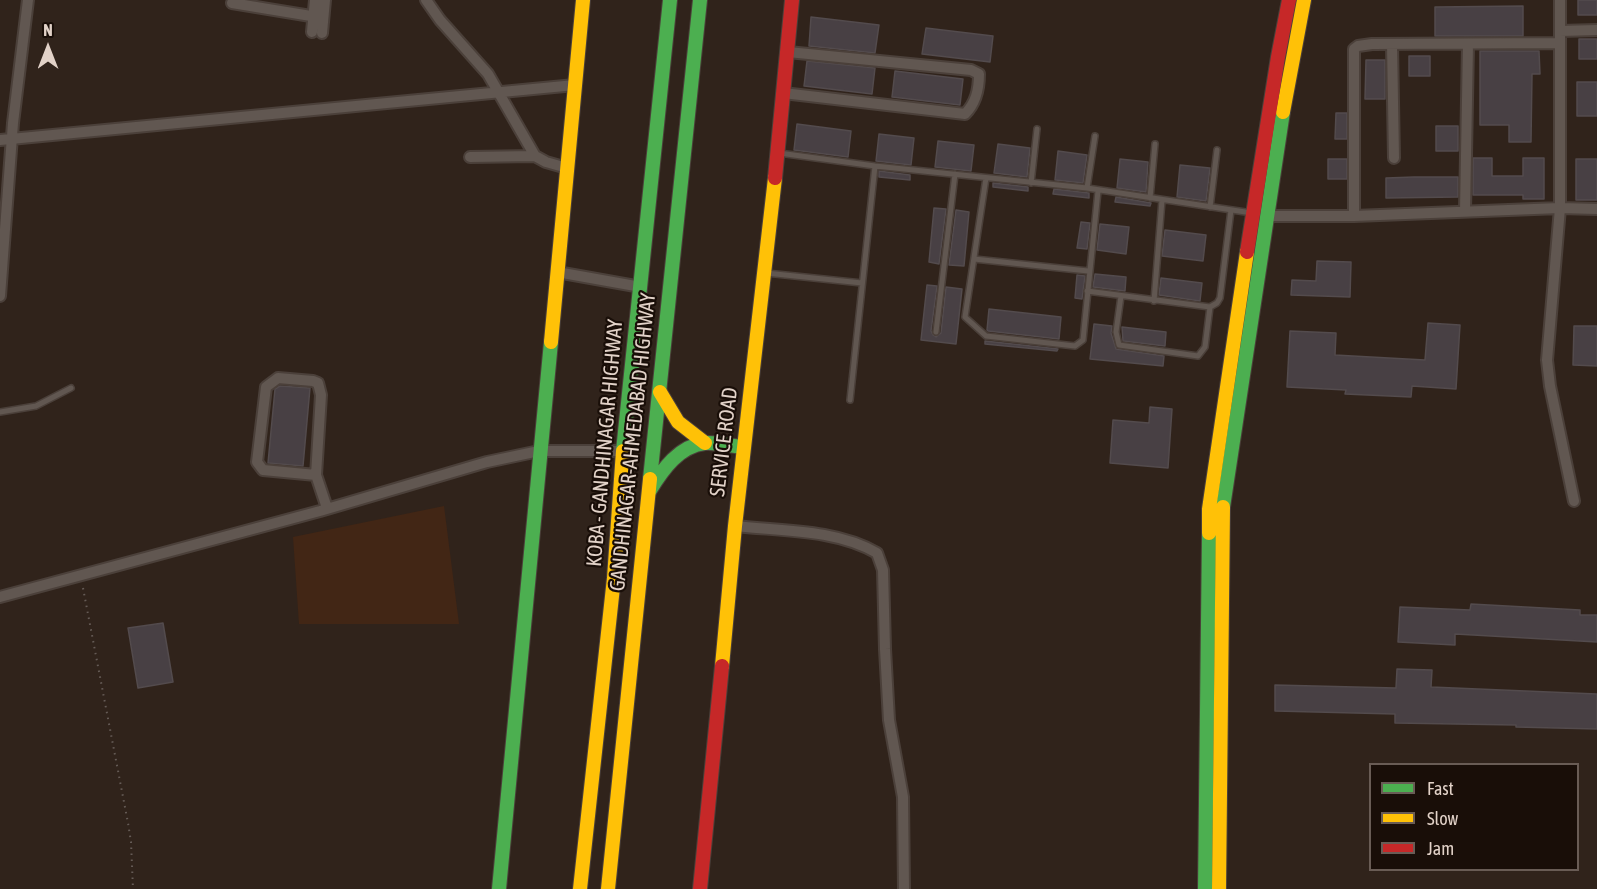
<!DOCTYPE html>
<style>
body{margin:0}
#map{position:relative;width:1597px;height:889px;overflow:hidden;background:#30231b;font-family:"Asap Condensed",sans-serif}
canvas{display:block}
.legend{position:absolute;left:1369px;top:763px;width:210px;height:108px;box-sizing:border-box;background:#190e08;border:2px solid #695c55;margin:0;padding:8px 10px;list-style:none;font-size:18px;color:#e2d2c8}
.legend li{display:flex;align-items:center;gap:12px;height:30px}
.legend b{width:30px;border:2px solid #695c55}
.north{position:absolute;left:18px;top:18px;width:60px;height:60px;-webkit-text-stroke:4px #190e08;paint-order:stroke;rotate:0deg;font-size:16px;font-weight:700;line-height:24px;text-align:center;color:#e2d2c8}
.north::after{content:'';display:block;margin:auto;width:21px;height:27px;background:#e2d2c8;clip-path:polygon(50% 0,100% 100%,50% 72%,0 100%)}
</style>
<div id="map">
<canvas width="1597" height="889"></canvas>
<ul class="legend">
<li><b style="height:8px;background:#4caf50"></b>Fast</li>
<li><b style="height:8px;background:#ffc107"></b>Slow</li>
<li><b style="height:8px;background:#c62828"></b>Jam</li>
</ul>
<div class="north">N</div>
</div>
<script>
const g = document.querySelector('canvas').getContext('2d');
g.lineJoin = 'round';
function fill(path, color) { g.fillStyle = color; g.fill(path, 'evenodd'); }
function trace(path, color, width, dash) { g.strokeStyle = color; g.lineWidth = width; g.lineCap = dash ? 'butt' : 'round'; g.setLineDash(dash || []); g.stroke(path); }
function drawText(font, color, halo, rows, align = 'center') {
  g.font = font + ' "Asap Condensed",sans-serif'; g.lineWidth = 4.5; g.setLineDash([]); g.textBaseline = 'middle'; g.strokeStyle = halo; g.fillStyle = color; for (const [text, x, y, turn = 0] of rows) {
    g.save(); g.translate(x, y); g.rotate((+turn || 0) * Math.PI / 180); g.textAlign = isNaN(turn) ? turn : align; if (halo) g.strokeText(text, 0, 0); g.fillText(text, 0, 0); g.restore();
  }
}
fill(new Path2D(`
 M444,506L459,624H299L293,537Z`), '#422615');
const building = new Path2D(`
 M1578,0H1597V15H1578Z
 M1523,6V36H1435V7Z
 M811,17L879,25L875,53L809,46Z
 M926,28L993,36L990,62L922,54Z
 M1579,39H1597V59H1579Z
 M1480,51H1539L1540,74H1532L1531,142H1509V125H1480Z
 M1409,56H1430V76H1409Z
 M1366,60H1385V99H1365Z
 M807,61L875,68L872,94L804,86Z
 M895,71L963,79L960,105L892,97Z
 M1577,82H1597V116H1577Z
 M1336,113H1347V139H1335Z
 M797,124L851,131L848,157L794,150Z
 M1436,126H1458V151H1436Z
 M879,134L914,138L911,165L876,161Z
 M938,141L974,145L971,171L935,167Z
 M998,144L1030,148L1027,177L994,173Z
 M1058,151L1087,155L1083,183L1055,180Z
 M1473,158H1492V176H1523V158H1544V199H1523V195H1473Z
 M1120,159L1148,162L1146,192L1117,188Z
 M1328,159H1347V179H1328Z
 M1576,159H1597V200H1576Z
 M1180,165L1210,168L1206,201L1177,197Z
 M879,171L910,175V180L879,177Z
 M1414,177H1458V197L1386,198V178Z
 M993,183L1028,187V191L993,187Z
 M1054,189L1089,193V198L1053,194Z
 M1116,197L1151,203L1150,206L1115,202Z
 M934,208L946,209L939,264L929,262Z
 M956,210L969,212L964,266L949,265Z
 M1081,222L1090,223L1087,249L1077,248Z
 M1100,224L1129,227L1126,254L1097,250Z
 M1165,230L1206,235L1203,261L1162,256Z
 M1317,261L1351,262L1350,297L1291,295L1292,280L1316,281Z
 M1095,274L1126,277L1125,291L1093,287Z
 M1077,275L1085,276L1082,299L1075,298Z
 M1161,278L1202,283L1200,301L1159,295Z
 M927,285L937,286L931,331L933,335L936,337L941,333L946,287L962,289L956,344L921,340Z
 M989,309L1061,317L1059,339L988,331L987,330Z
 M1428,323L1460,325L1456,389L1412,386L1411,397L1345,394L1346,390L1287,387L1290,331L1336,333L1335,355L1425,360Z
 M1094,324L1112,326L1111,333L1116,349L1164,356L1163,366L1090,359Z
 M1574,326H1597V366L1573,365Z
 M1122,327L1166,332L1165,346L1123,341Z
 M985,341L1058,349L1057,351L985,344Z
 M280,386L310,388L303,466L268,463L275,389Z
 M1150,407L1172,409L1168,468L1110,463L1113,420L1149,423Z
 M1471,604L1580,610V615H1597V642L1455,634V645L1398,642L1400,607L1470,610Z
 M163,623L173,682L138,688L128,628Z
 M1397,669L1432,670L1431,687L1597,694V729L1516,727V725L1395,723V714L1275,711V685L1396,688Z`);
fill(building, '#484044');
trace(building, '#534b4d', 1.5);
const lane = new Path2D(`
 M779,153L875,166L1087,188L1252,213
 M986,178L965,317L986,336L1075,346L1083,340L1098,191
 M1031,183L1037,129
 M1087,188L1095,136
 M1150,198L1155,144
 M1210,207L1217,150
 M974,259L1088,271
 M766,273L862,283
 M1087,291L1210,307L1217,303L1220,298L1231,210
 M1121,296L1116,332L1119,345L1198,356L1205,347L1210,307
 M1154,301L1162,200
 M936,332L955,174
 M850,400L875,166
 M0,412L36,406L71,388`);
const street = new Path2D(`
 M426,0L440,20L488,74L535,156L546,162L567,168
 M232,3L323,18
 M1560,31L1597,30
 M312,32L315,0
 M322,33L325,0
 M1392,44L1394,158
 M783,93L965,114C976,103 979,90 979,74L971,70L788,52
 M0,140L575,85
 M470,157L535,156
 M1465,211L1468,44
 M1266,216H1354L1560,208V0
 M1354,216V49L1358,46L1372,44L1560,43
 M557,272L641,287
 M0,296L13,123L28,0
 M316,475L263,470L257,462L266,387L278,378L313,381L318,383L321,395L316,475L327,508
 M1574,501L1550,386L1547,360L1560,208L1597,209
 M735,526C781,531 836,529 877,553L883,570L885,649L889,720L903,797L904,889
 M0,597L320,511L487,462L539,451H623`);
const fast = new Path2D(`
 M623,451L670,0
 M650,479L700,0
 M650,490C663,469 679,446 705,443C718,442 731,446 743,447
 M1223,507L1283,112
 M499,889L551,342
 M1205,889L1209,533`);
const slow = new Path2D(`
 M1283,112L1304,0
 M551,342L583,0
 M660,392L678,422L705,443
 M1209,533V509L1247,252
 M722,666L735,526L775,178
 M580,889L614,578L623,451
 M608,889L650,479
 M1219,889L1223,507`);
const jam = new Path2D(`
 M775,178L792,0
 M1247,252L1278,57L1289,0
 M700,889L722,666`);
trace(lane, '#4b403a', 8);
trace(street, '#4b403a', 14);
trace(fast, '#4b403a', 16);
trace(slow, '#4b403a', 16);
trace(jam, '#4b403a', 16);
trace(new Path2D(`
 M83,588L128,823L131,842L133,889`), '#655b56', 2, [1.5, 4.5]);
trace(lane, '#615751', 5);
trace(street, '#615751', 10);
trace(fast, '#4caf50', 14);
trace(slow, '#ffc107', 14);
trace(jam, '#c62828', 14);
drawText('21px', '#e2d2c8', '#190e08', [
 ["GANDHINAGAR-AHMEDABAD HIGHWAY",633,442,-84],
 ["SERVICE ROAD",724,442,-83],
 ["KOBA - GANDHINAGAR HIGHWAY",605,443,-85]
]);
</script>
